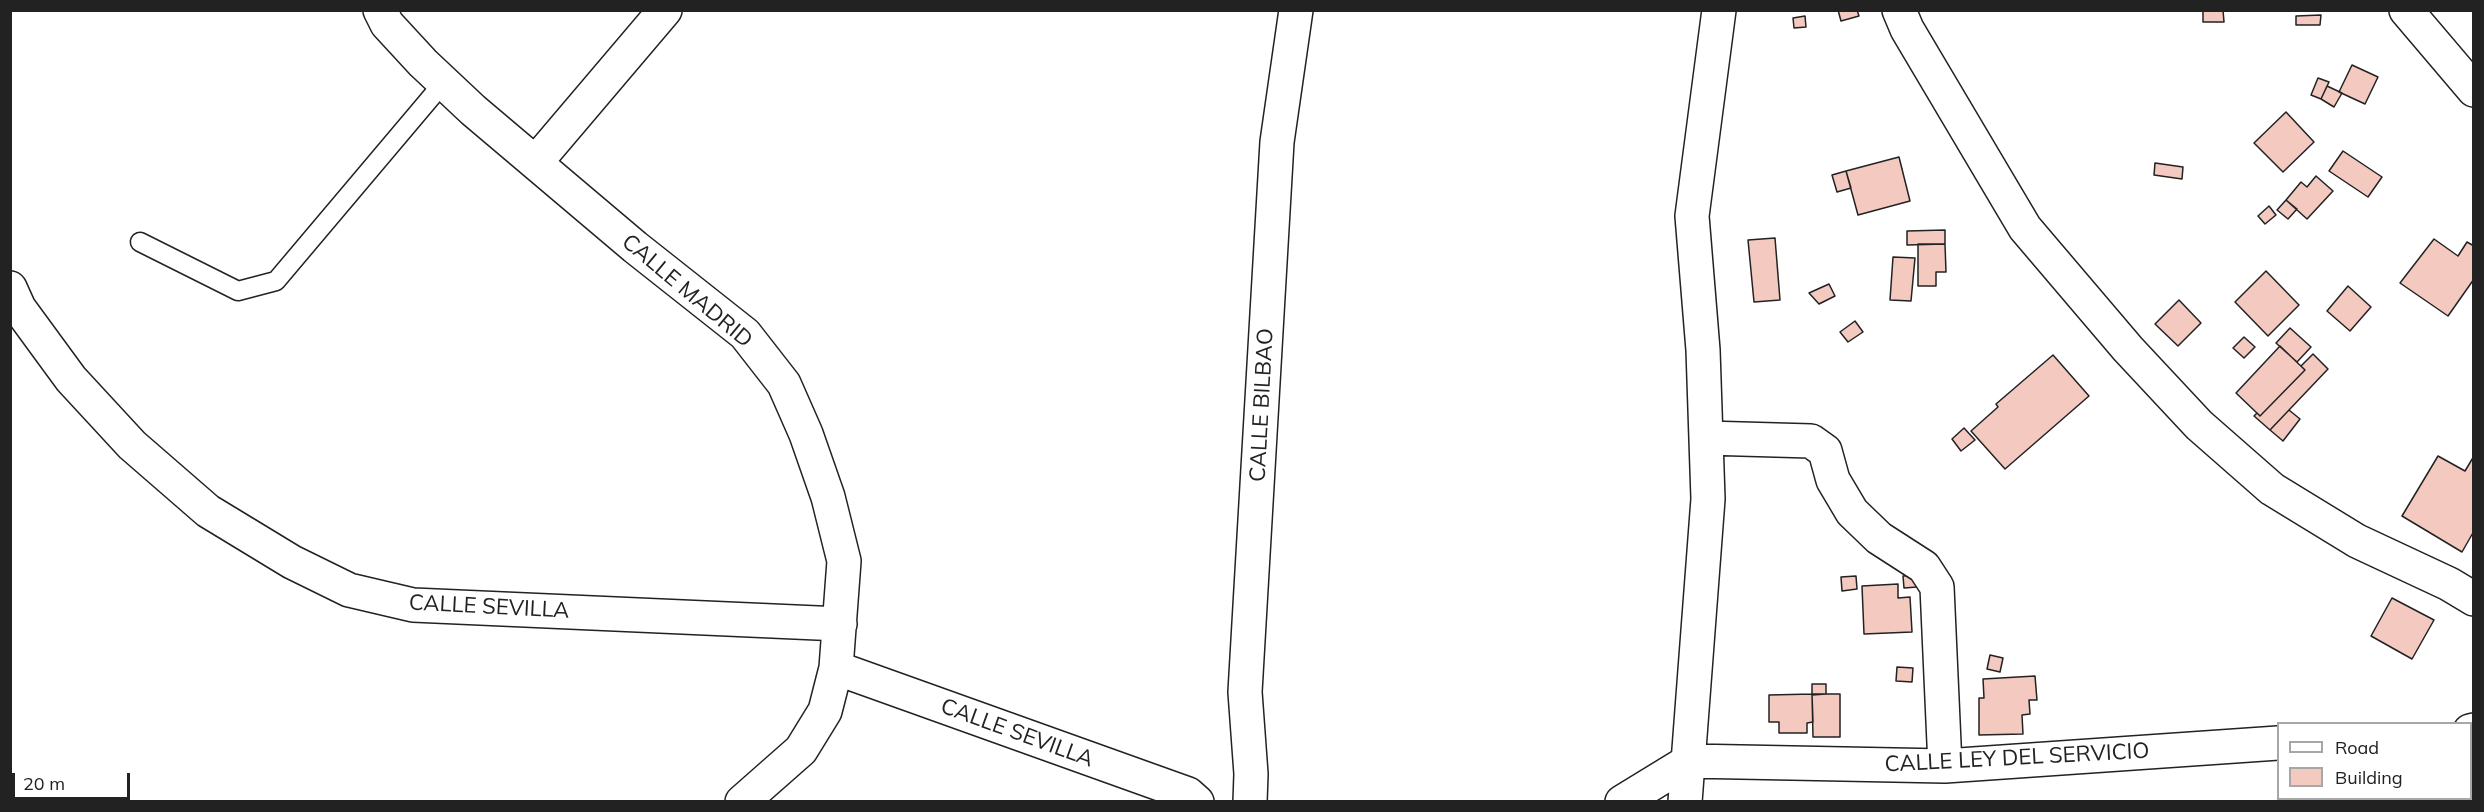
<!DOCTYPE html>
<style>
body{margin:0}
#map{position:relative;width:2484px;height:812px;overflow:hidden;background:#fff;font-family:Mulish,sans-serif}
canvas{display:block}
.frame{position:absolute;inset:0;border:12px solid #222;pointer-events:none}
.legend{position:absolute;left:2277px;top:722px;width:195px;height:78px;box-sizing:border-box;background:#fff;border:2px solid #a7a7a7;margin:0;padding:8px 10px;list-style:none;font-size:18px;color:#222}
.legend li{display:flex;align-items:center;gap:12px;height:30px}
.legend b{width:30px;border:2px solid #a7a7a7}
.scale{position:absolute;left:12px;top:773px;width:118px;height:27px;box-sizing:border-box;border:3px solid #222;border-top:0;padding-left:8px;font-size:18px;line-height:21px;white-space:nowrap;color:#222;-webkit-text-stroke:4px #fff;paint-order:stroke}
</style>
<div id="map">
<canvas width="2484" height="812"></canvas>
<div class="frame"></div>
<ul class="legend">
<li><b style="height:8px;background:#fff"></b>Road</li>
<li><b style="height:16px;background:#f3c9c0"></b>Building</li>
</ul>
<div class="scale">20 m</div>
</div>
<script>
const g = document.querySelector('canvas').getContext('2d');
g.lineJoin = 'round';
function fill(path, color) { g.fillStyle = color; g.fill(path, 'evenodd'); }
function trace(path, color, width, dash) { g.strokeStyle = color; g.lineWidth = width; g.lineCap = dash ? 'butt' : 'round'; g.setLineDash(dash || []); g.stroke(path); }
function drawText(font, color, halo, rows, align = 'center') {
  g.font = font + ' Mulish,sans-serif'; g.lineWidth = 4.5; g.setLineDash([]); g.textBaseline = 'middle'; g.strokeStyle = halo; g.fillStyle = color; for (const [text, x, y, turn = 0] of rows) {
    g.save(); g.translate(x, y); g.rotate((+turn || 0) * Math.PI / 180); g.textAlign = isNaN(turn) ? turn : align; if (halo) g.strokeText(text, 0, 0); g.fillText(text, 0, 0); g.restore();
  }
}
const building = new Path2D(`
 M1838,10H1857L1859,16L1841,21Z
 M2203,10H2223L2224,22H2203Z
 M2321,15L2320,25H2296V16Z
 M1805,16L1806,27L1794,28L1793,18Z
 M2352,65L2378,77L2365,104L2339,92Z
 M2318,78L2329,82L2321,99L2311,95Z
 M2327,86L2342,93L2334,107L2321,99Z
 M2286,112L2314,142L2283,172L2254,143Z
 M2343,151L2382,177L2368,197L2329,171Z
 M1899,157L1910,201L1858,215L1846,171Z
 M2155,163L2183,167L2182,179L2154,175Z
 M1846,171L1851,188L1837,192L1832,175Z
 M2316,176L2333,191L2307,219L2286,200L2301,182L2307,187Z
 M2286,200L2297,209L2288,219L2277,210Z
 M2269,206L2276,215L2265,224L2258,216Z
 M1945,230V244L1907,245V231Z
 M1775,238L1780,300L1754,302L1748,240Z
 M2434,239L2458,256L2467,242L2474,246V279L2448,316L2400,283Z
 M1918,244H1945L1946,272H1936V286H1918Z
 M1893,257L1915,258L1911,301L1890,300Z
 M2266,271L2299,305L2268,336L2235,302Z
 M1829,284L1835,296L1819,304L1809,293Z
 M2348,286L2371,307L2350,331L2327,311Z
 M2179,300L2201,323L2178,346L2155,324Z
 M1855,321L1863,332L1848,342L1840,332Z
 M2290,328L2311,347L2297,362L2276,343Z
 M2244,337L2255,347L2244,358L2233,348Z
 M2280,346L2305,370L2260,416L2236,393Z
 M2313,354L2328,369L2270,430L2254,416L2257,413L2260,416L2305,370L2301,366Z
 M2053,355L2089,396L2005,469L1971,431L1998,407L1996,404Z
 M2289,410L2300,419L2283,441L2270,430Z
 M1964,428L1975,440L1961,451L1952,439Z
 M2438,456L2465,471L2474,456V531L2462,552L2402,516Z
 M1916,575L1917,587L1904,588L1903,576Z
 M1856,576L1857,589L1842,591L1841,577Z
 M1898,584V598L1910,597L1912,632L1864,634L1862,586Z
 M2392,598L2434,620L2412,659L2371,636Z
 M1990,655L2003,658L2000,672L1987,669Z
 M1897,667L1913,668L1912,682L1896,681Z
 M2035,676L2037,700H2029L2030,714L2022,715L2023,734L1979,735V698H1984L1983,679Z
 M1812,684H1826V694L1812,695Z
 M1812,694L1813,722L1807,723V733H1779V722H1769V695Z
 M1812,694H1840V737H1813Z`);
fill(building, '#f3c9c0');
trace(building, '#222', 1.5);
const lane = new Path2D(`
 M140,242L238,291L276,281L444,82`);
const street = new Path2D(`
 M380,10L387,24L423,63L473,110L635,247L745,334L784,384L806,434L828,497L844,561L836,668L825,711L801,750L742,802
 M1899,10L1907,29L2025,228L2128,349L2199,425L2272,489L2357,541L2449,584L2474,599
 M2406,10L2474,90
 M536,162L665,10
 M10,288L19,308L71,379L132,445L208,511L292,562L349,590L413,605L840,624
 M1706,438L1811,441L1825,451L1833,480L1852,512L1879,538L1924,567L1937,587L1945,766
 M836,668L1188,794L1197,802
 M2470,731L2474,730
 M1250,802L1251,774L1245,692L1277,142L1296,10
 M1622,802L1689,761L1945,766L2278,743
 M1685,802L1708,499L1703,350L1692,216L1719,10`);
trace(lane, '#222', 21);
trace(street, '#222', 36);
trace(lane, '#fff', 18);
trace(street, '#fff', 33);
drawText('22px', '#222', '#fff', [
 ["CALLE MADRID",687,291,40],
 ["CALLE BILBAO",1262,405,-87],
 ["CALLE SEVILLA",489,607,3],
 ["CALLE SEVILLA",1017,733,20],
 ["CALLE LEY DEL SERVICIO",2017,758,-3]
]);
</script>
